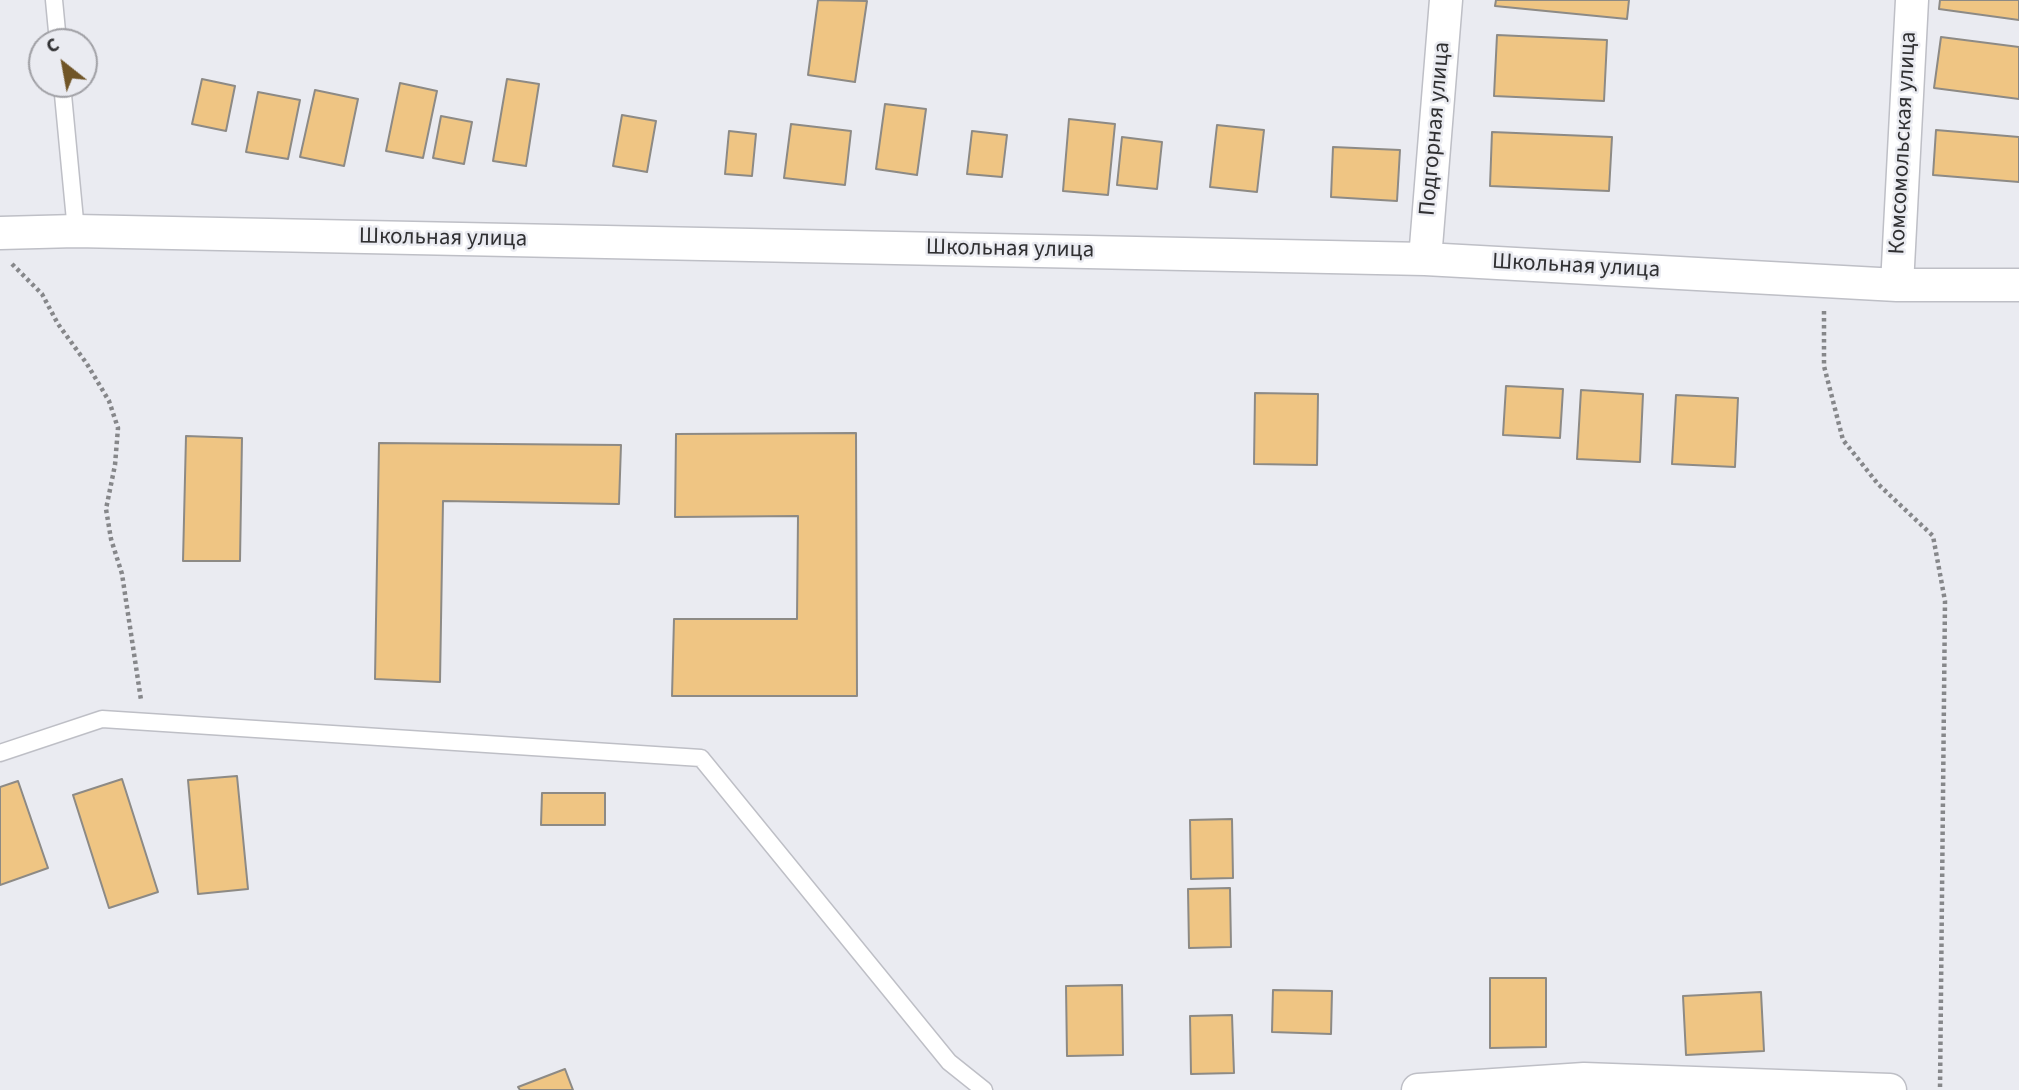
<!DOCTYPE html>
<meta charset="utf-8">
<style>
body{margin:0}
#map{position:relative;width:2019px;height:1090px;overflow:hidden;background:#eaebf1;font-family:"Source Sans 3",sans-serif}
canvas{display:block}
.north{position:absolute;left:28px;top:28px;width:70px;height:70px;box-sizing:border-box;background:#eaebf1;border:2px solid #a0a0a5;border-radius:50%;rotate:329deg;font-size:19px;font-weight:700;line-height:28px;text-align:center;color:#303032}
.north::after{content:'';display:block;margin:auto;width:24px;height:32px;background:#705527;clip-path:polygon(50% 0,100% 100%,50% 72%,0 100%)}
</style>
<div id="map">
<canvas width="2019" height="1090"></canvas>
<div class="north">С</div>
</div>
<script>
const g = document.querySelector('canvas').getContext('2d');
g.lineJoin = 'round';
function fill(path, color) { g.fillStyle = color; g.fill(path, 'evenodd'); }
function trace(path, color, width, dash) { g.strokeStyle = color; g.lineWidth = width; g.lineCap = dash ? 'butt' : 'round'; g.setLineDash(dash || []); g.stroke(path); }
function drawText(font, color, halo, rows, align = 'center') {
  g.font = font + ' "Source Sans 3",sans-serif'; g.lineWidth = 5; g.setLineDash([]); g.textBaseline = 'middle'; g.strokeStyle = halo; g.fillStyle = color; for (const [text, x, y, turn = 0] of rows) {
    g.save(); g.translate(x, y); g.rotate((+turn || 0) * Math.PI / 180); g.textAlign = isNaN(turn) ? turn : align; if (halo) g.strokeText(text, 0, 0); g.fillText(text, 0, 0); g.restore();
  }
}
const building = new Path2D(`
 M818,0L867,1L855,82L808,75Z
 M1496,0H1629L1627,19L1495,6Z
 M1940,0H2019V20L1939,9Z
 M1497,35L1607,40L1604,101L1494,96Z
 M1941,37L2019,47V99L1934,88Z
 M202,79L235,86L226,131L192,124Z
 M507,79L539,84L526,166L493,161Z
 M400,83L437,91L423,158L386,151Z
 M315,90L358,99L344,166L300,157Z
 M258,92L300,100L288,159L246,152Z
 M885,104L926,109L917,175L876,169Z
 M622,115L656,121L647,172L613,166Z
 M441,116L472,122L464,164L433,158Z
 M1069,119L1115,124L1108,195L1063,191Z
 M791,124L851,131L845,185L784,178Z
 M1217,125L1264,130L1257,192L1210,187Z
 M1936,130L2019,137V182L1933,175Z
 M729,131L756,134L752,176L725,174Z
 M972,131L1007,135L1002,177L967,174Z
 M1492,132L1612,137L1609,191L1490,186Z
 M1122,137L1162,142L1157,189L1117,185Z
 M1333,147L1400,150L1397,201L1331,197Z
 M1506,386L1563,389L1560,438L1503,435Z
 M1581,390L1643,394L1640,462L1577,459Z
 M1255,393L1318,394L1317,465L1254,464Z
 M1676,395L1738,398L1735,467L1672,464Z
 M856,433L857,696H672L674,619H797L798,516L675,517L676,434Z
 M186,436L242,438L240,561H183Z
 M379,443L621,445L619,504L443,501L440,682L375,679Z
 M237,776L248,889L198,894L188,780Z
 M122,779L158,892L109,908L73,795Z
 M18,781L48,868L0,885V787Z
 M542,793H605V825H541Z
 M1232,819L1233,878L1191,879L1190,820Z
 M1230,888L1231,947L1189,948L1188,889Z
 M1490,978H1546V1047L1490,1048Z
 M1122,985L1123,1055L1067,1056L1066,986Z
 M1273,990L1332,991L1331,1034L1272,1032Z
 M1761,992L1764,1051L1686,1055L1683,996Z
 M1232,1015L1234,1073L1191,1074L1190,1016Z
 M565,1069L573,1090H520L518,1087Z`);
fill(building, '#efc583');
trace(building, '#8d8a85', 2);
const lane = new Path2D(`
 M54,0L58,42
 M62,84L76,231
 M0,753L102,719L701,758L949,1062L984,1090`);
const street = new Path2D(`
 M0,233L76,231L1425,259L1897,285H2019
 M1425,259L1446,0
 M1897,285L1912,0
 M1418,1090L1584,1079L1890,1090`);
trace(lane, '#bebfc6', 19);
trace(street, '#bebfc6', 35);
trace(new Path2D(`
 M12,264L42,294L58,324L87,364L109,401L118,428L115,465L106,509L111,539L122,574L141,700
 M1824,311V366L1843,440L1878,484L1933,536L1945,601L1940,1090`), '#86878a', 4.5, [3.5, 3.5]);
trace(lane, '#fff', 16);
trace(street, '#fff', 32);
drawText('23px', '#303032', '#eaebf1', [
 ["Подгорная улица",1436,129,-85],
 ["Комсомольская улица",1904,143,-87],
 ["Школьная улица",443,239,1],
 ["Школьная улица",1010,250,1],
 ["Школьная улица",1576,267,3]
]);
</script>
